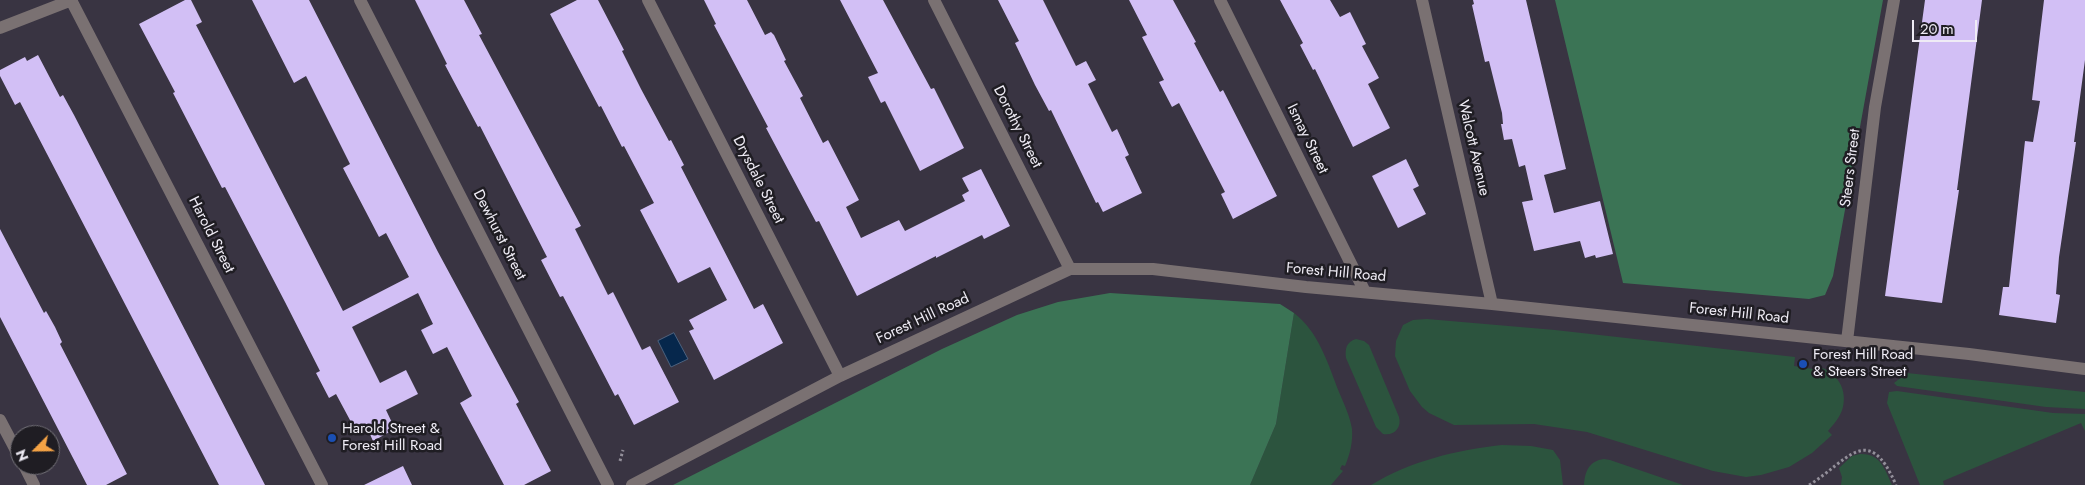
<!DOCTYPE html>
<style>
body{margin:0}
#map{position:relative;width:2085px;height:485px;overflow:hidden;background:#393442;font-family:Jost,sans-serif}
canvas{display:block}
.north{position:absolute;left:10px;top:425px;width:50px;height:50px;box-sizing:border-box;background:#1f1d23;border:1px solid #727077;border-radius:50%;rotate:247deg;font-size:14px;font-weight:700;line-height:20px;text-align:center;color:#efecf5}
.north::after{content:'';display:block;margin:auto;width:18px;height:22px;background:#f5a345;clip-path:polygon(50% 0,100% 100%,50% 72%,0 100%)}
.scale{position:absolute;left:1912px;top:20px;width:65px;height:22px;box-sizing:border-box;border:2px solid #efecf5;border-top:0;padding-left:6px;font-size:15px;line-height:18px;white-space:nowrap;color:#efecf5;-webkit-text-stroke:4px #1f1d23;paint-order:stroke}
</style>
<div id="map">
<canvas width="2085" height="485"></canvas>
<div class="north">N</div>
<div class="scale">20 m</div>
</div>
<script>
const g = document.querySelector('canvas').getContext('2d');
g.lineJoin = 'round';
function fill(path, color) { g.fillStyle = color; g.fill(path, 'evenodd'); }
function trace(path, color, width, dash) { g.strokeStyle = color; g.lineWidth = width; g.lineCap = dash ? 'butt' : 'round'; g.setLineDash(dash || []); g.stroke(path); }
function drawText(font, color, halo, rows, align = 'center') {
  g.font = font + ' Jost,sans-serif'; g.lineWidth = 5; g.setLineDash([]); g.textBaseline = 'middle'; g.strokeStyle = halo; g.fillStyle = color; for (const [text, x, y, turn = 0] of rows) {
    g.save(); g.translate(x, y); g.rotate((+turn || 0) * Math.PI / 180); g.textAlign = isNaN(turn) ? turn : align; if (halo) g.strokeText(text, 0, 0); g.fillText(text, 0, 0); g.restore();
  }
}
fill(new Path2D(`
 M1294,313C1319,332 1328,364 1339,392C1344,404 1350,416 1352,429C1353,442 1350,454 1345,466L1342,465L1340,469L1343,471L1331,485H1250L1276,424Z
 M1427,319L1555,330L1795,357L1794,366L1813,369L1814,366C1833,368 1848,386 1843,407C1841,416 1834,424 1828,431L1832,435L1812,453L1789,467L1761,475L1746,477L1713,471L1587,432L1534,424L1454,425L1429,413L1422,407L1410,391L1395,356L1396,341L1403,325L1413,320Z
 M1356,339L1364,341L1369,345L1399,417C1402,428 1394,436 1383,434L1376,427L1346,358C1345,349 1346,342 1356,339Z
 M1907,373L2085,392V409L2046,407L1897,386L1894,383Z
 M1897,391L2053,413L2085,414V431L2081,423L1943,481L1944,485H1920L1887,403L1889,392Z
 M1502,445L1531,446L1553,450L1560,460L1563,485H1371C1411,461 1456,450 1502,445Z
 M1860,454C1880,453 1885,469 1892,485H1841L1842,477L1839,468L1852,456Z
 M1604,459L1610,460L1683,485H1584C1585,471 1589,461 1604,459Z`), '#2c543e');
fill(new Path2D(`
 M1555,0H1883L1833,276L1825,295L1809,299L1623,283Z
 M1110,293L1280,304L1294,313L1276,424L1250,485H673L942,349L1017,315L1058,302Z`), '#3b7455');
const water = new Path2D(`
 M674,333L688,359L671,367L658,341Z`);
fill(water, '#06274c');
trace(water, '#4c627f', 1);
fill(new Path2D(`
 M185,0H191L202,22L196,25L343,311L409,277L386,233L379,237L366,212L343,168L350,164L306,76L294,83L252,0H309L438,252L519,402L516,404L551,471L524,485H504L460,403L472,396L447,347L433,354L421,330L433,324L418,293L352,327L380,383L406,370L418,394L386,410L395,429L373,441L368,430L358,435L336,394L329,398L316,373L320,371L285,302L225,187L222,188L173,93L175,92L139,24Z
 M415,0H464L482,34L479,35L581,226L575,229L608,295L613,292L642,350L650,346L679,402L634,425L618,394L615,396L563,296L560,297L541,260L547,257L480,126L478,127L445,65L447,64Z
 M577,0H598L624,50L622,51L641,89L669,141L671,140L684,165L681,167L754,309L763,304L783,343L714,380L689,331L694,329L689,320L727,300L710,267L678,283L640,210L654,203L624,146L622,147L601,106L599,107L550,14Z
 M704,0H747L765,35L771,32L774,35L786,60L784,61L803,96L800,98L823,143L828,140L859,200L846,207L861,238L899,220L905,231L965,201L962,195L969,191L962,178L981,169L1010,226L984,239L982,235L936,258V256L857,296L819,221L816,222L766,128L768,127L714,25L716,24Z
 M840,0H883L931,89L934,88L964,148L920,171L885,101L881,103L868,77L878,73Z
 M998,0H1043L1076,66L1086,61L1096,80L1088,84L1112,132L1117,129L1129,155L1125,157L1142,193L1103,212L1098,202L1096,203L1051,110L1049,111L1035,85L1015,43L1019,41Z
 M1129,0H1173L1196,42L1194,43L1220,92L1223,90L1277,196L1233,219L1221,194L1225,192L1179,103L1172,107L1159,82L1164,80L1142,37L1147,35Z
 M1280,0H1330L1340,17L1350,12L1366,44L1362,46L1379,78L1368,84L1390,128L1353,147L1315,69L1313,70L1300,45L1303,43Z
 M1473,0H1526L1566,169L1544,175L1554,213L1600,201L1613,254L1596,258L1595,255L1585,258L1580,241L1534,251L1522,202L1533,200L1525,165L1519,167L1512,139L1504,140L1501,124H1503L1502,113L1489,61L1485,62L1472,5L1474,4Z
 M1925,0H1982L1957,190H1959L1942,303L1885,296Z
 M2044,0H2085V60L2074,142H2076L2059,257L2056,294L2060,295L2056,323L1999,315L2003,287H2009L2025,141L2033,142L2040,101L2032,100Z
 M38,55L60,97L63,95L74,115L265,485H219L20,102L15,105L0,76V70L25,57L27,61Z
 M1406,159L1419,186L1413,189L1426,214L1398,228L1372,176Z
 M0,229L44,313L46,311L55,327L62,342L60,344L127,474L106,485H87L0,317Z
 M403,466L412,485H364Z`), '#d2bff5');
trace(new Path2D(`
 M620,461L623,450
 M1809,485C1847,462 1868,420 1896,485`), '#938f9a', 3, [2.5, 2.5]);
trace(new Path2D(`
 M71,0L322,485
 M360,0L608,485
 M648,0L840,376
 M934,0L1070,269
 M1220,0L1365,292
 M1422,0L1492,304
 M0,28L72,0
 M1847,341L1875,107L1894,0
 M0,420L20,458
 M24,465L34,485
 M632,485L840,376L1070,269H1153L1306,287L1492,304L1969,354L2085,369`), '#7a7172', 12);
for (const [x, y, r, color] of [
 [1803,364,5,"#1a4fb4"],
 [332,438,5,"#1a4fb4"]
]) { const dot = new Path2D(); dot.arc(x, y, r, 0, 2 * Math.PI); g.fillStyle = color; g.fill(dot); trace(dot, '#1f1d23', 2); }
drawText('15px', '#efecf5', '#1f1d23', [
 ["Dorothy Street",1017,127,63],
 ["Ismay Street",1307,139,64],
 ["Walcott Avenue",1473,148,77],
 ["Steers Street",1851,168,-83],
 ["Drysdale Street",758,180,63],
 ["Harold Street",211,235,63],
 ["Dewhurst Street",499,235,63],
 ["Forest Hill Road",1336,273,5],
 ["Forest Hill Road",1739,314,6],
 ["Forest Hill Road",923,319,-25]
]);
drawText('15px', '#efecf5', '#1f1d23', [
 ["Forest Hill Road",1813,355],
 ["& Steers Street",1813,372],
 ["Harold Street &",342,429],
 ["Forest Hill Road",342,446]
], 'left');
</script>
